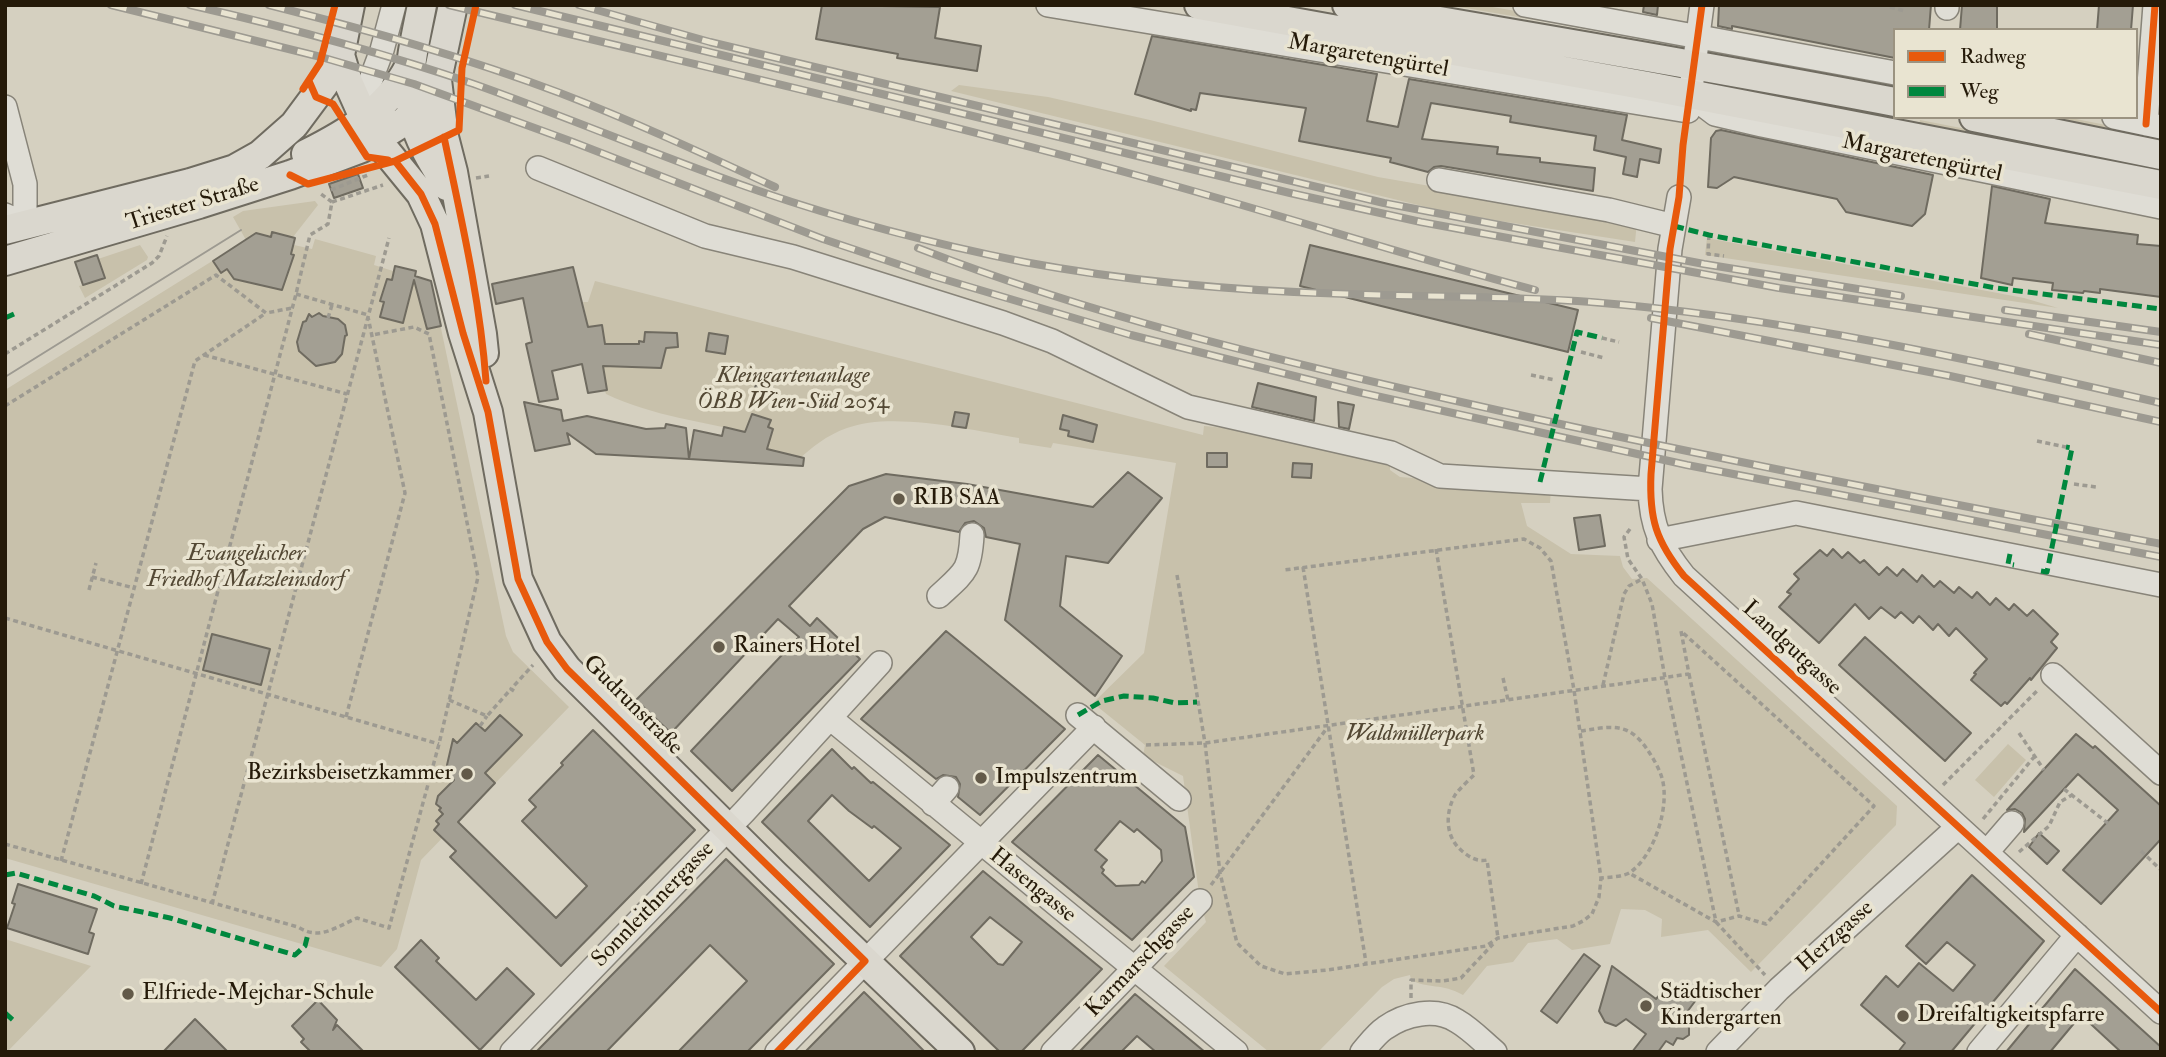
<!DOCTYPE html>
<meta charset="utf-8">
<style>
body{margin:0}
#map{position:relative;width:2166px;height:1057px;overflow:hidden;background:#d5d0c0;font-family:"IM FELL Double Pica",serif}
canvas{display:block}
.frame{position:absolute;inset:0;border:7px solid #251a09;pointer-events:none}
.legend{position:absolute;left:1893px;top:28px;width:245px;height:91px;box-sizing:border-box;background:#e9e4d1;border:2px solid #9b9381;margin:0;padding:9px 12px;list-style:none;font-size:21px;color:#251a09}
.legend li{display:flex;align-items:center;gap:14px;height:35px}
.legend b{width:35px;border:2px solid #9b9381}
</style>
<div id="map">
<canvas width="2166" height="1057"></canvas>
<div class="frame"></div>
<ul class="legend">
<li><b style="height:9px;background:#e8590c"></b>Radweg</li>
<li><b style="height:9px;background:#00873e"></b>Weg</li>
</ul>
</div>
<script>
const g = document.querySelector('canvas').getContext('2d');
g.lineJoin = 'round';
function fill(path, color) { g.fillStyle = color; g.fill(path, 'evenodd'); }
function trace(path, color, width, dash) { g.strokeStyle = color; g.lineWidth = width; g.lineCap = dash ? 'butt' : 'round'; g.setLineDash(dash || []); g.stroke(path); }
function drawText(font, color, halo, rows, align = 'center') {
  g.font = font + ' "IM FELL Double Pica",serif'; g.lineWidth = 7; g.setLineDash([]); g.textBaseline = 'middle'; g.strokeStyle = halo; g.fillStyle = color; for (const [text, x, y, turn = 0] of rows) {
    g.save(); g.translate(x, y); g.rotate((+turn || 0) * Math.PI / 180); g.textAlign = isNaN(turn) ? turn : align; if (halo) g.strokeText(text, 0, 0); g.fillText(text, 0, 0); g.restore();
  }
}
fill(new Path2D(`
 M1448,5H1481L1666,37L1665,42Z
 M1767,57L1895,83V90L1766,64Z
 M959,85L1048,97L1150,120L1378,177L1637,222L1635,242L1455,214L951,91Z
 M2033,117H2066L2161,136V143Z
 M1920,120L2002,136L2001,140L1919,124Z
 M2012,139L2106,158L2105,162L2011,143Z
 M315,201L318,205L293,237L295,238L294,245L312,249L315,239L376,256L374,265L393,271L395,266L416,271L415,276L431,281L506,636L513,652L569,707L421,860L397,949L381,967L5,858V390L246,240L233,217L243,211Z
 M1707,238L2024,298L2058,308L1705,255Z
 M140,245L148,257L147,260L85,298L79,286L105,278L98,259Z
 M595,281L1203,435L1204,426L1246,430L1390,460V470L1400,477L1551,489L1550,503H1521L1527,526L1571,554L1620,556L1623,567L1632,579L1647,578L1897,806L1896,825L1751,972L1708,930L1661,937L1662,919L1645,910L1621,909L1610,944L1572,950L1557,939L1528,943L1513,962L1487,966L1463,995C1442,983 1428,989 1411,980L1410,975L1394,979L1382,987L1318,1052H1269L1164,966L1206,922L1200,901L1183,776L1143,756L1145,745L1093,703L1144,653L1176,463L1053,443L1051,448L1019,443V438C972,430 892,411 847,428C827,435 812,447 797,461L753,446L755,434C704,422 652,416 606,394L595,361L583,302H588Z
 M2008,744L2026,760L1994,797L1975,780Z
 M5,939L91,966L7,1052H5Z`), '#c8c1ab');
const building = new Path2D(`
 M822,5L940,7L935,38L981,46L977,71L897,58L898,54L816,39Z
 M1644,5H1658L1657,15L1643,12Z
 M1719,5H1931L1929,30H1895V58L1732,26V29L1718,26Z
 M1962,5H1997V30H1960Z
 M2099,5H2133L2131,30H2097Z
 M1152,36L1377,74L1367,121L1398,127L1409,79L1627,115L1622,140L1661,149L1659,163L1640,159L1637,177L1623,174L1626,157L1594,150L1596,136L1510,122L1511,116L1431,103L1422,139L1498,147L1497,154L1540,158V162L1595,168L1593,191L1441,166L1434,167L1428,172L1390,162L1391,158L1299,141L1306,108L1200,93L1196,110L1191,109V111L1135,94Z
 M1721,130L1933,175L1925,214L1912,226L1846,212L1837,199L1734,177L1717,188L1708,187L1711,138L1716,131Z
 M358,174L363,188L334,198L329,184Z
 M1992,186L2050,199L2045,223L2138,235L2137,244L2161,246V297L2100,289V293L2084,291L2083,293L2052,290L2053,283L2013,278L2012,285L1981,278Z
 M272,232L295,238L291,254L294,255L282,290L234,279L227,269L221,273L213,261L256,233L271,237Z
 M1310,245L1578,310L1568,352L1300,286Z
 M97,255L105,278L83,285L75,262Z
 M395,266L416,271L415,276L431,281L441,326L427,329L414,280L403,323L380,317L384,302L380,301L387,279L392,280Z
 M573,267L588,327L602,325L605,344H639V341L644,342L645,332L677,333L678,347L666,348L661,368L603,366L607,390L588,393L582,364L552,371L558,399L539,402L526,344L532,342L523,298L496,304L492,284Z
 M319,313L323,316L338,319L345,325L347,335L345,336L342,354L335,362L316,366L299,351L297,342L303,322L306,321L309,314L312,317Z
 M709,333L728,336L725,354L706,351Z
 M759,377L774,383L769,396L754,390Z
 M1258,383L1316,397L1314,421L1252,407Z
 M524,402L561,410L563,421L587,416L646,429L665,428L666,424L686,428L689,459L596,454L567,433L570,444L535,451Z
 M1338,402L1354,405L1349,429L1339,427Z
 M955,412L969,414L966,428L952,426Z
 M752,414L771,420L768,427L773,429L767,449L804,458L803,466L689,459L694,430L722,436L724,427L745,432Z
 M1063,415L1097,425L1093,442L1068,436L1069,431L1060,429Z
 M1207,453H1227V467H1207Z
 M1293,463L1312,464L1311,478L1292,477Z
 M1128,472L1162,498L1108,563L1066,556L1060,606L1122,656L1095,696L1005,620L1020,544L986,537L984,528L974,521L965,523L959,532L885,517L863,529L789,606L810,626L817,618L860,659L732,791L691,751L799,637L778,619L671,733L636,700L849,486L886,474L967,484L1093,507Z
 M1600,515L1605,546L1579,550L1574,518Z
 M1833,549L1842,558L1848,552L1860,563L1864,560L1879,575L1887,567L1897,576L1903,569L1917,582L1922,575L1934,587L1940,581L1954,593L1959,587L1972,598L1977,592L1990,605L1996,598L2009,610L2014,604L2027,616L2033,610L2058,634L2051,642L2057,648L2031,680L2030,678L2007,704L2005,702L2001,706L1971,680L1976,674L1974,673L1987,659L1956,628L1949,636L1938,624L1933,630L1919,616L1913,623L1901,612L1895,618L1881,607L1869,619L1855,604L1819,643L1779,607L1791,594L1787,592L1799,579L1794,574L1820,550L1827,556Z
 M946,631L1065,729L980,815L958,797L960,784L956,777L943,775L936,779L861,719Z
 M212,634L270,649L261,685L203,670Z
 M1865,637L1971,733L1945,761L1839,665Z
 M500,715L522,735L485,773L495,783L458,822L556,918L587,886L522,821L536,807L529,800L563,765L561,763L593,730L695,830L561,966L450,857L456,851L434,830L439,824L436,821L443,814L439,810L441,808L436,804L438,796L454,780L448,775L453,770L447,765L453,739L457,743L476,723L485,731Z
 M2076,734L2093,748L2095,746L2161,806V839L2101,904L2063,870L2118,810L2078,774L2024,832L2025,819L2022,813L2015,809L2007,810Z
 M832,749L852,769L854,767L871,783L873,782L950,845L870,927L762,822ZM832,795L849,811L872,828L874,826L901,848L869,881L808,821Z
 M1098,755L1185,827L1194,877L1132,940L1012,842ZM1120,821L1134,832L1137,829L1161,850L1162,861L1145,883L1142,881L1139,885L1116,886L1102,873L1104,870L1101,867L1107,860L1095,850Z
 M2039,833L2059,851L2047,864L2029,847Z
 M726,859L834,964L747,1052H678L747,981L710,945L606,1052H536Z
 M983,871L1102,969L1021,1052H1000L900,956ZM990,917L1022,942L1003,965L998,964L971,937Z
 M1972,875L2044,941L1951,1052H1898L1905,1043L1861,1005L1886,976L1898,987L1919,963L1953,991L1975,965L1947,942L1926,964L1906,946Z
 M18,884L97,909L89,932L94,934L88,954L7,928L15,904L12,903Z
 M421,940L439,958L436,961L476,1000L507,968L534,994L480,1050L395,967Z
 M1584,954L1600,966L1557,1023L1541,1011Z
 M1612,966L1656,999L1671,982L1696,1000L1687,1012L1693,1017L1689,1023V1035L1683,1039L1677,1038L1673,1045L1666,1041L1658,1052H1632L1646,1034L1626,1019L1616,1026L1605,1022L1599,1011Z
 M2075,969L2161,1047V1052H2121L2081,1015L2050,1052H2006Z
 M864,992L904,1031L925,1052H805Z
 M1135,994L1205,1052H1156L1137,1036L1121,1052H1079Z
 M318,1000L337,1020L333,1030L337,1025L364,1052H311L301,1042L304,1039L292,1026Z
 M195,1019L228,1052H163Z`);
fill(building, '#a39f93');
trace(building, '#6f6b60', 2);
const minor = new Path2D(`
 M1048,5L1688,111L1702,5
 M1525,5L1895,73
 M1947,8V5
 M1690,95L1715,114L1762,125L2161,207
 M5,107L25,184V224L5,215
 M362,115L367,90L382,50L394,5
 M2114,117L2161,127
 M2146,124L2155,5
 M538,168L705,236L793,257L1003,323L1052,341L1188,407L1391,453L1440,476L1650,489
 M1439,180L1609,210L1674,226
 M1679,197L1670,249L1650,489C1651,527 1661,547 1684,576L2161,1012
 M1659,540L1796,513L2161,585
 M939,596C965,572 970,571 972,535
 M2053,675L2161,773
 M1078,715L1179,799
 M830,718L1236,1052
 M933,804L947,788
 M1987,852L2012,823
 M512,1052L744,812L880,663
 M777,1052L1094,727
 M1053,1052L1200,901
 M1362,1052C1369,1044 1376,1034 1385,1028C1405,1014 1435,1007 1457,1021C1471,1029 1483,1042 1495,1052
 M1718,1052L1779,989L1958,827
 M1979,1052L2077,935`);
const major = new Path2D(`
 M422,5C412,56 399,99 425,148C431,161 440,173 447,186
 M1199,5L1653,87L2161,185
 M1347,5C1530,37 1713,67 1895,102
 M340,55L348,82L365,120L376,139L421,194L435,224L463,333L488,412L518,579L547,642L567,669L774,874L960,1052
 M437,80L444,137L453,172L482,334L484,353
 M1974,117L2161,155
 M306,154C348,133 387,110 409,67
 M5,230L190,183L235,169L260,155L294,125L323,86L340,55L350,5
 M5,261L199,204L290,175L362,148L405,121L431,92L437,80L453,5`);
trace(minor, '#888479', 26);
trace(major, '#6f6b60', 32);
trace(new Path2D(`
 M1890,7L1905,11
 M476,178L489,176
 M331,190L368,175
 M332,202L383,185
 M1709,235L1708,254L1724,256
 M296,294L368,315
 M328,318L332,305
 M1602,338L1619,342
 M1581,352L1604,358
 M5,354L152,263L159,256L167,236
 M204,355L347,394
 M1531,375L1555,380
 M5,406L216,275L266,313L292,308
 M2037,441L2066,447
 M2074,484L2096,487
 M1630,529L1624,537L1628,559L1642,579L1652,604L1665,678L1716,922L1765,975
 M1436,549L1474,775C1468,781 1460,788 1455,795C1445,813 1445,837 1462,851C1469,857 1477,862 1487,860L1498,938
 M1303,567L1366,963
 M1177,575L1205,743L1220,873L1237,943L1261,966L1285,974L1327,970L1486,946L1498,938L1573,926L1583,921L1592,914L1599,897L1601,878L1574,690L1551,561L1540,548L1524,539L1284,570
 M92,577L134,588
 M89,590L96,563
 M5,618L439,744
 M1689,674L1739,915
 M1503,678L1508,700
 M1603,685L1624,594L1629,586L1642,579
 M514,691L511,689L533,665
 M449,700L487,716L511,689
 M346,717L405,493L368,317
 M480,726L487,716
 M1581,731C1596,729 1613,724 1628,731C1635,734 1643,743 1647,749C1653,758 1659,768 1662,778C1670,806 1655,853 1632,871C1625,877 1610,877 1601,878
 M2019,733L2044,770
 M1146,745L1205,743L1689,674L1681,631L1874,806L1766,924L1739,916L1716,922L1629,873
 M1943,785L2039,689
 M2064,789L2109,824
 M1983,819L2034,757
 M5,844L298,927C319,941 336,927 357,918L389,928L439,744L478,577L429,334L414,327L372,335
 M2141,851L2161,870
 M2019,852L2049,826L2060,802L2072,795
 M61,861L195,361L266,313
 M141,884L296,294L310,235L328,224L332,202L321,194
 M1211,885L1327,728
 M212,904L389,238
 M1411,998V980L1443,981L1461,978L1493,944`), '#9d9a91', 3.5, [5, 3.5]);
trace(minor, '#dfddd5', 23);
trace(major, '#dad7ce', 28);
trace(new Path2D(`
 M5,377L241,230`), '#9d9a91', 2);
const rail = new Path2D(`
 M111,5L321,57L414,84L573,142L823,239L933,276L1131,335L1358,392L1687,465L2161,557
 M190,5C286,27 381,52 474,84C570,118 663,158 759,191C846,221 934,244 1024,262C1131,282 1239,291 1347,294C1429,297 1510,296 1591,302C1780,317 1975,360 2161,403
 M269,5C367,30 465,57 560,93C633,121 704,154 775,187
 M449,5C683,62 918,115 1150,179C1279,214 1406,256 1535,290
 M515,5L1290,193L1421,222L1779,288L2161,345
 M579,5L710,42L1384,203L1704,264L1901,296
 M918,248C1096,317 1276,360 1461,402C1694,455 1927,499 2161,544
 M2005,310L2161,332
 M1651,318L1950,376L2161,422
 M2029,334L2161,363`);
trace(rail, '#9d9a91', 8);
trace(rail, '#e9e4d1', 5, [16]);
trace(new Path2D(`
 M1674,226L1709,235L1996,288L2161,309
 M5,318L14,314
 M1540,482L1577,332L1602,338
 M2010,554L2008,564L2014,565
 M2041,571L2047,572L2072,448L2066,447
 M1078,715L1102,701L1124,696L1153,698L1175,703L1197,702
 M5,875L16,873L94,896L114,906L170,918L295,955L305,946L308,934
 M5,1013L13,1020`), '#00873e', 5, [10, 5]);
trace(new Path2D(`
 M1702,5L1683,145L1679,197L1670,249L1651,474C1649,519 1656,541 1684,576L2161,1012
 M309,81L316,97L333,104L367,157L388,160
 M303,89L320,63L335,5
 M2146,124L2155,5
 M444,137C461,218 480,299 486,381
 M395,161L421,194L435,224L463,333L488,412L518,579L547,642L567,669L865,961L777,1052
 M290,175L308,184L395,161L459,130L462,68L476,5`), '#e8590c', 7);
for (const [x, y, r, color] of [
 [899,499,7,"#635a49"],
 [719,647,7,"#635a49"],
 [467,774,7,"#635a49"],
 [981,778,7,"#635a49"],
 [128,994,7,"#635a49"],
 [1646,1006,7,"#635a49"],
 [1903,1016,7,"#635a49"]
]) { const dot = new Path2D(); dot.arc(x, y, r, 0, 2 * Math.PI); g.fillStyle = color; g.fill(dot); trace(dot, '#e9e4d1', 2.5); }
drawText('23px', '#251a09', '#e9e4d1', [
 ["Margaretengürtel",1368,57,10],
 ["Margaretengürtel",1922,159,12],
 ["Triester Straße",193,205,-17],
 ["Landgutgasse",1791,649,43],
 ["Gudrunstraße",632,706,45],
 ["Hasengasse",1032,886,39],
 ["Sonnleithnergasse",654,905,-46],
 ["Herzgasse",1836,937,-42],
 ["Karmarschgasse",1141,962,-46]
]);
drawText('italic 23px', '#534834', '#e9e4d1', [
 ["Kleingartenanlage",793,377],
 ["ÖBB Wien-Süd 2054",793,403],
 ["Evangelischer",246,555],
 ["Friedhof Matzleinsdorf",246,581],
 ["Waldmüllerpark",1415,735]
]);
drawText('23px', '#251a09', '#e9e4d1', [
 ["RIB SAA",913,499],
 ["Rainers Hotel",733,647],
 ["Bezirksbeisetzkammer",453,774,"right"],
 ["Impulszentrum",995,778],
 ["Städtischer",1660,993],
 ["Kindergarten",1660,1019],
 ["Elfriede-Mejchar-Schule",142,994],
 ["Dreifaltigkeitspfarre",1917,1016]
], 'left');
</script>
